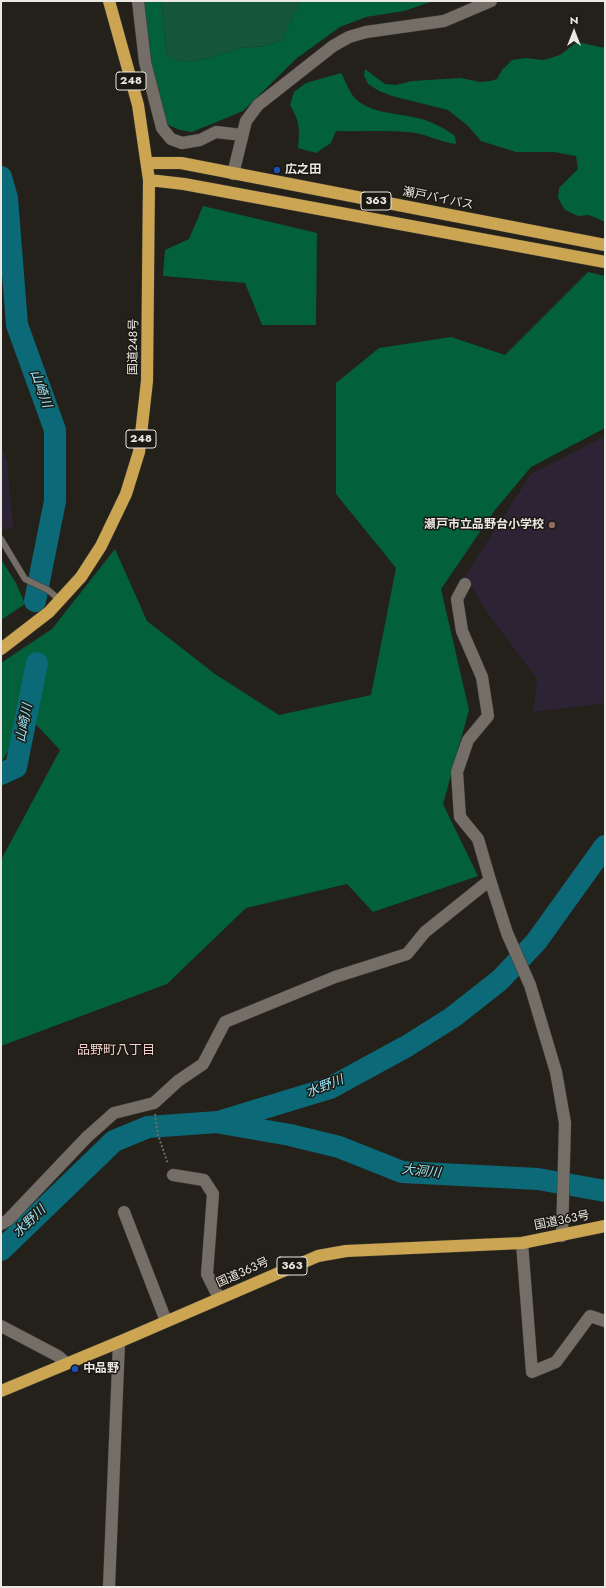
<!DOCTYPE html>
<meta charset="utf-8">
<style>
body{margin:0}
#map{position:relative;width:606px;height:1588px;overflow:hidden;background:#24201a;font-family:Jost,sans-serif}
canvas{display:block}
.frame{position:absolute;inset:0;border:2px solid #ebe8e3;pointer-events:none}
.north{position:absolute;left:554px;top:12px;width:40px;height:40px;-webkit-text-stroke:3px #1b1711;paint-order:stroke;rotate:0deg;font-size:11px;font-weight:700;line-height:16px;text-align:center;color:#ebe8e3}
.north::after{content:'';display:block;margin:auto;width:14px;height:18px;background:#ebe8e3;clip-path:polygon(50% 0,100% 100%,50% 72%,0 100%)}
</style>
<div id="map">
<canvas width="606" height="1588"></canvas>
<div class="frame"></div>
<div class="north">N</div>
</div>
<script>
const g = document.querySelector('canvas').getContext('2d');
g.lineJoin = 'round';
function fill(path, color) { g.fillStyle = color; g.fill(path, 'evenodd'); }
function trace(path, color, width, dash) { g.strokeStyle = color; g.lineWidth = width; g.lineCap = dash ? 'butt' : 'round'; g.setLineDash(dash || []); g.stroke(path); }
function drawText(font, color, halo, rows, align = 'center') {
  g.font = font + ' Jost,"Noto Sans JP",sans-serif'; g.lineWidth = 3; g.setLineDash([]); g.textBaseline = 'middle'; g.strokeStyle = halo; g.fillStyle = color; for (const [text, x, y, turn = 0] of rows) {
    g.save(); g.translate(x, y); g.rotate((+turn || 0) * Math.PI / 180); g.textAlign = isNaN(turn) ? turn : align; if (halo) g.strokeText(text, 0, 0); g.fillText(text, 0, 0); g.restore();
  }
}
fill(new Path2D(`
 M605,436V703L533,712L537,679L489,615L465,576L531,474Z
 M1,447L7,461L13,528L1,530Z`), '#2c2434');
fill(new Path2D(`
 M161,1H303L299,4L282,40L266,46L240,48L205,59L186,62L169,59L167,55Z`), '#145637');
fill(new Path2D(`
 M141,1H161L167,55L170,59L186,62L205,59L240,48L266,46L282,40L299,4L303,1H433L404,11L366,17L340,27L297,58L243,111L192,132L180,130L168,125L159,104L148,62Z
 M577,42L605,48V222L589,215L578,216L565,210L558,198L559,188L578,169L576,156L554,152H516L481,141L467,125L448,110L392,96L379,91L368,84L364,75L365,69L385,84L396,85L412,81L461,78L480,82L490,81L497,79L502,70L512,60L525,58L544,60L560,55Z
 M341,73C346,81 350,95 357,100C372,113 394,113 413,117C428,120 442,126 455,136L456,144C439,142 425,133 408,132C384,130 360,132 336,131L331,143L316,153L298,148C300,130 300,122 290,105L294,92L306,83Z
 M203,206L317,233L316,325H262L245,283L163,276L165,250L189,239Z
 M588,272L605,276V428L531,467L495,510L441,589L469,710L443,804L478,876L373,912L347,884L246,908L167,984L1,1046V860L60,750L28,716L1,763V663L52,629L115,549L147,621L215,674L279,715L371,695L396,568L336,494V383L379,348L451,337L505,355Z
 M1,559L16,583L25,604L1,620Z`), '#02613b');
trace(new Path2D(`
 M1,177L7,198L17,325L55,430V501L35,601
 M1,774L16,767L37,663
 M221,1123L290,1135L339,1147L402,1172L538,1179L605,1191
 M1,1250L114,1141L148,1127L218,1122L330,1088L407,1046L453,1017L500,980L536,942L605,846`), '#0b6978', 22);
const lane = new Path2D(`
 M1,539L25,579L48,590L60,600`);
const street = new Path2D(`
 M138,1L145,62L162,128L171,139L182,143L200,140L216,132L242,135
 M233,174L246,121L258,105L333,46L349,37L366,32L444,21L491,1
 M465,584L457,599L462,631L482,677L488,716L468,740L457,772L460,817L478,839L490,880
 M173,1175L204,1180L213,1194L207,1274L219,1298
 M124,1212L166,1321
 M1,1224L8,1220L87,1137L114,1113L154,1103L178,1081L203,1064L225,1022L335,977L407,954L425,932L490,880L507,933L530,985L556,1072L565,1123L562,1236
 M522,1243L532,1372L556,1362L590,1316L605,1321
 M1,1326L58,1356L66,1363
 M109,1587L119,1342`);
const highway = new Path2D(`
 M147,163H181L605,245
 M149,180L184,184L605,262
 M1,649L49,612L81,577L101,546L126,494L139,452L147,381L149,180L138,105L109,1
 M1,1391L119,1342L318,1256L346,1251L522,1243L605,1226`);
trace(lane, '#3e3b36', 7);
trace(street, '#3e3b36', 13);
trace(highway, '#3e3b36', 13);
trace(new Path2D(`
 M155,1114L158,1135L168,1164`), '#6f6c66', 2, [2, 2]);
trace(lane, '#746e67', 6);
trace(street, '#746e67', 12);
trace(highway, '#cba552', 12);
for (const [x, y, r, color] of [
 [277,170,4,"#1a4fb4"],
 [552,525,4,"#8d6e63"],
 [75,1369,4,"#1a4fb4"]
]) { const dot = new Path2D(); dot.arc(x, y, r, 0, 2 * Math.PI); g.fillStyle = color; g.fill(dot); trace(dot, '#1b1711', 1.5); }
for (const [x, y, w] of [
 [131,81,30],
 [376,201,30],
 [141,439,30],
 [292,1266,30]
]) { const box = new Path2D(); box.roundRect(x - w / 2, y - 9, w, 18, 3); g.fillStyle = '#1b1711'; g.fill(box); trace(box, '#ebe8e3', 1); }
drawText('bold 11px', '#ebe8e3', null, [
 ["248",131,81],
 ["363",376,201],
 ["248",141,439],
 ["363",292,1266]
]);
drawText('bold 12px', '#ebe8e3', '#1b1711', [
 ["広之田",285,170],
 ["瀬戸市立品野台小学校",544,525,"right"],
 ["中品野",83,1369]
], 'left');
drawText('12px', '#ebe8e3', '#1b1711', [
 ["瀬戸バイパス",438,199,11],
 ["国道248号",134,347,-89],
 ["国道363号",562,1221,-11],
 ["国道363号",243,1273,-24]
]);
drawText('italic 13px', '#9ae6f7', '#1b1711', [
 ["山崎川",40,389,70],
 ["山崎川",25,723,-79],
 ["水野川",325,1087,-22],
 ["大洞川",421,1172,6],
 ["水野川",30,1222,-44]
]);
drawText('13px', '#f3d0cc', '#1b1711', [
 ["品野町八丁目",116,1051]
]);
</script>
